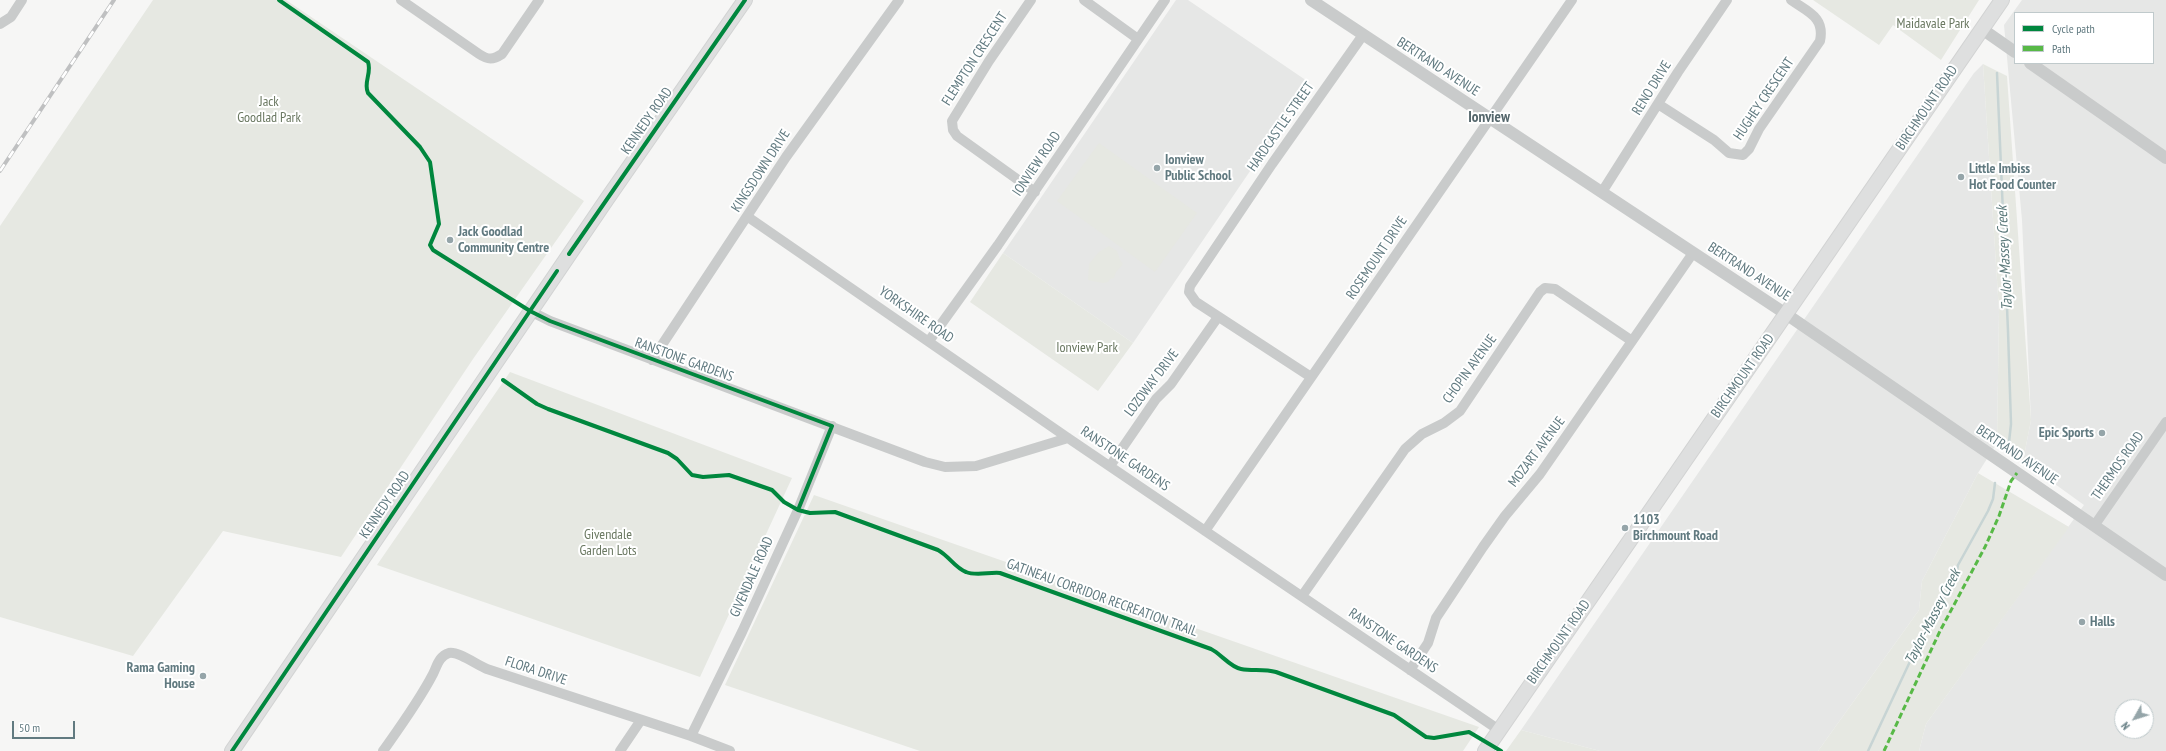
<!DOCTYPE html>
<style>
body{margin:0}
#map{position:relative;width:2166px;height:751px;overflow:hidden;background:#f6f6f5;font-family:"PT Sans Narrow",sans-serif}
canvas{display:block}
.legend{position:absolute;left:2014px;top:12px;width:140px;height:52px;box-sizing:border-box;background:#fff;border:1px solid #c0cacc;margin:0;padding:5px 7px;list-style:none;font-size:12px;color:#617a80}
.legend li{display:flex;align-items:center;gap:8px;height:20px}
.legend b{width:20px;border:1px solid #c0cacc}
.north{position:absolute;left:2114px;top:699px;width:40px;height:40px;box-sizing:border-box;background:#fff;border:1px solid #c0cacc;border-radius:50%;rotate:231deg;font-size:11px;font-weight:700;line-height:16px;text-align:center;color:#617a80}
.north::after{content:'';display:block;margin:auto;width:14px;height:18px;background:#95a5a9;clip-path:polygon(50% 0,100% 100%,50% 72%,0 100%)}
.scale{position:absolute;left:12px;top:721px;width:63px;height:18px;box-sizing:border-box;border:2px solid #617a80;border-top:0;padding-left:5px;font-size:12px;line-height:14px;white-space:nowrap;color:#617a80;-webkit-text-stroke:3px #fff;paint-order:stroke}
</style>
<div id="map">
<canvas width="2166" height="751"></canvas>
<ul class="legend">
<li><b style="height:5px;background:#00873e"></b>Cycle path</li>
<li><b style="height:5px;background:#58b947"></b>Path</li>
</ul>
<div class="north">N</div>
<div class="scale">50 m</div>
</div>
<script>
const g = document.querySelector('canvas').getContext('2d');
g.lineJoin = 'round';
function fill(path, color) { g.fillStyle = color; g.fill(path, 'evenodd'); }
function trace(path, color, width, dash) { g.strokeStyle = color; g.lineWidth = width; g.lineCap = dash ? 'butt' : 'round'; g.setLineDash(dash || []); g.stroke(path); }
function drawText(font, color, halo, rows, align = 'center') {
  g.font = font + ' "PT Sans Narrow",sans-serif'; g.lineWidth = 4; g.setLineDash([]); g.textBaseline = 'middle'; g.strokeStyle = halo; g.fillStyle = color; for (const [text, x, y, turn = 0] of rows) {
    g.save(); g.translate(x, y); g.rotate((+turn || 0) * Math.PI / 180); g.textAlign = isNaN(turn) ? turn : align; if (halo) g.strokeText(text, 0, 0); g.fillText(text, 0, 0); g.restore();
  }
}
fill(new Path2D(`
 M1176,0H1188L1310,83L1133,343L1003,253Z
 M2022,0H2166V751H1919L1926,724L2084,505L2023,461L2031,420L2022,220L2004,25ZM2015,13H2153V63H2015ZM2122,707H2146V731H2122Z
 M1983,64L1999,311L1997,443L1978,473L1922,581L1919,610L1818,751H1600L1521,730L1974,73Z`), '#e6e7e6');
fill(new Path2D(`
 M153,0H286L584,201L473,359L341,557L223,531L133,656L0,617V226Z
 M1813,0H1979L1941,60L1893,25L1879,45Z
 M1983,64L2007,76L2031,420L2023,461L1997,443L1999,311Z
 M1099,143L1197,213L1155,272L1057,201Z
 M1109,246L1117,251L1120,260L1123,264L1116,272L1114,278L1110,279L1108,282L1103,283L1088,280L1089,264L1099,252Z
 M1003,253L1133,343L1098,391L970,302Z
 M510,372L792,478L700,677L377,565Z
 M1978,473L2069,527L1926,724L1919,751H1818L1919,610L1922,581Z
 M814,495L1479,727L1463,751H920L725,685Z
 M1521,730L1600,751H1506Z`), '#e6e8e2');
trace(new Path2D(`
 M1997,73L2008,331L2011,424L2009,442
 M1868,751L1929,621L1935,615L1956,576L1958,565L1988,511L1993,499L1995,483`), '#c7d4d4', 2.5);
const secondary = new Path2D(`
 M232,751L607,199L745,0
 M1485,751L2002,0`);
trace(secondary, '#d2d3d3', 16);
trace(new Path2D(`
 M401,0L479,54C488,60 493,60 502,54L539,0
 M1031,0L989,61L952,121L953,130L957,136L1035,192
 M1084,0L1138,39
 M0,24L11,17L22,0
 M1658,104L1714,140L1729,153L1743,155L1749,149L1759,129L1820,41C1825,17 1808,12 1791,0
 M1602,192L1678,72L1727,0
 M748,217L1068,438L1499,730
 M530,311L550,321L925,462L945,467L976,466L1068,438
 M929,341L998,245L1165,0
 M652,360L786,157L899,0
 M1311,377L1196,302L1189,292L1190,286L1272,164L1363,35
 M1110,466L1156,399L1171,384L1218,317
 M2094,526L2166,422
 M1205,531L1572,0
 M1302,596L1405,449L1422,434L1444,423L1460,411L1540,292L1545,288L1555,289L1632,341
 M1410,670L1428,643L1436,618L1483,547L1505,516L1540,474L1693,253
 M691,736L742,632L798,510L832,426
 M383,751C400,727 419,701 433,674C437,666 439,656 449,653C458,651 477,665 487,669L691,736L730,751
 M620,751L641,720`), '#c9cbcb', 10);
trace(new Path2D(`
 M1311,0L1786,314L2166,575
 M1982,29L2015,52
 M2030,63L2166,158`), '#c9cbcb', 12);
trace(secondary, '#dedfdf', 14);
const rail = new Path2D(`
 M0,171L114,0`);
trace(rail, '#bfc0c1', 4);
trace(rail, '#fff', 2.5, [8]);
trace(new Path2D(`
 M1884,751L1940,631L1985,547L1999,516L2011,481L2017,473`), '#58b947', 3, [6, 3]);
trace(new Path2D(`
 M279,0L368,62C372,73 363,83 368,93L420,147L430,162L439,224L430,245L433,250L530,311L550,321L832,426L798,510
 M569,254L745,0
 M503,380L537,404L548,409L668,453L677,459L692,475L703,477L729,475L772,490L784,502L798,510L810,513L835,512L938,550C949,556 955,568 966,572C975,576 990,572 1000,573L1211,649C1221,654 1230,667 1241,669C1252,671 1264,669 1276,672L1394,715L1426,737L1434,738L1469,732L1501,751
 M232,751L557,271`), '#00873e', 4);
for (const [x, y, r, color] of [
 [1157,168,4,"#95a5a9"],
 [1961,177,4,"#95a5a9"],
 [450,240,4,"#95a5a9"],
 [2102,433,4,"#95a5a9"],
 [1625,528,4,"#95a5a9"],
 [2082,622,4,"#95a5a9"],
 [203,676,4,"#95a5a9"]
]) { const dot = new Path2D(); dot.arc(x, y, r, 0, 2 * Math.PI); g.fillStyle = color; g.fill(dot); trace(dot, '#fff', 1.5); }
drawText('14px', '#6a7861', '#fff', [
 ["Maidavale Park",1933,24],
 ["Jack",269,102],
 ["Goodlad Park",269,118],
 ["Ionview Park",1087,348],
 ["Givendale",608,535],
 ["Garden Lots",608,551]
]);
drawText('14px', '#617a80', '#fff', [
 ["FLEMPTON CRESCENT",975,59,-57],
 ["BERTRAND AVENUE",1438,67,33],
 ["RENO DRIVE",1652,88,-58],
 ["HUGHEY CRESCENT",1764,99,-56],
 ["BIRCHMOUNT ROAD",1927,108,-56],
 ["KENNEDY ROAD",647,121,-55],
 ["HARDCASTLE STREET",1281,127,-55],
 ["IONVIEW ROAD",1037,164,-56],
 ["KINGSDOWN DRIVE",761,171,-57],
 ["ROSEMOUNT DRIVE",1377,258,-56],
 ["BERTRAND AVENUE",1749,272,33],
 ["YORKSHIRE ROAD",916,315,35],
 ["RANSTONE GARDENS",684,360,20],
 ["CHOPIN AVENUE",1470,369,-54],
 ["BIRCHMOUNT ROAD",1743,376,-55],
 ["LOZOWAY DRIVE",1152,383,-53],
 ["MOZART AVENUE",1537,452,-53],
 ["BERTRAND AVENUE",2017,455,34],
 ["RANSTONE GARDENS",1125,459,34],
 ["THERMOS ROAD",2118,466,-55],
 ["KENNEDY ROAD",385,505,-56],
 ["GIVENDALE ROAD",752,577,-66],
 ["GATINEAU CORRIDOR RECREATION TRAIL",1102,598,20],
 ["RANSTONE GARDENS",1393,641,34],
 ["BIRCHMOUNT ROAD",1559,642,-55],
 ["FLORA DRIVE",536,671,18]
]);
drawText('bold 14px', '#617a80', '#fff', [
 ["Ionview",1165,160],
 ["Public School",1165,176],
 ["Little Imbiss",1969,169],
 ["Hot Food Counter",1969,185],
 ["Jack Goodlad",458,232],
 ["Community Centre",458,248],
 ["Epic Sports",2094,433,"right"],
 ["1103",1633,520],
 ["Birchmount Road",1633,536],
 ["Halls",2090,622],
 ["Rama Gaming",195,668,"right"],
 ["House",195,684,"right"]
], 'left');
drawText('bold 15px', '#54666b', '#fff', [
 ["Ionview",1489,118]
]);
drawText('italic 15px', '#5c7a7b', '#fff', [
 ["Taylor-Massey Creek",2005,258,-93],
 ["Taylor-Massey Creek",1933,617,-63]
]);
</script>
